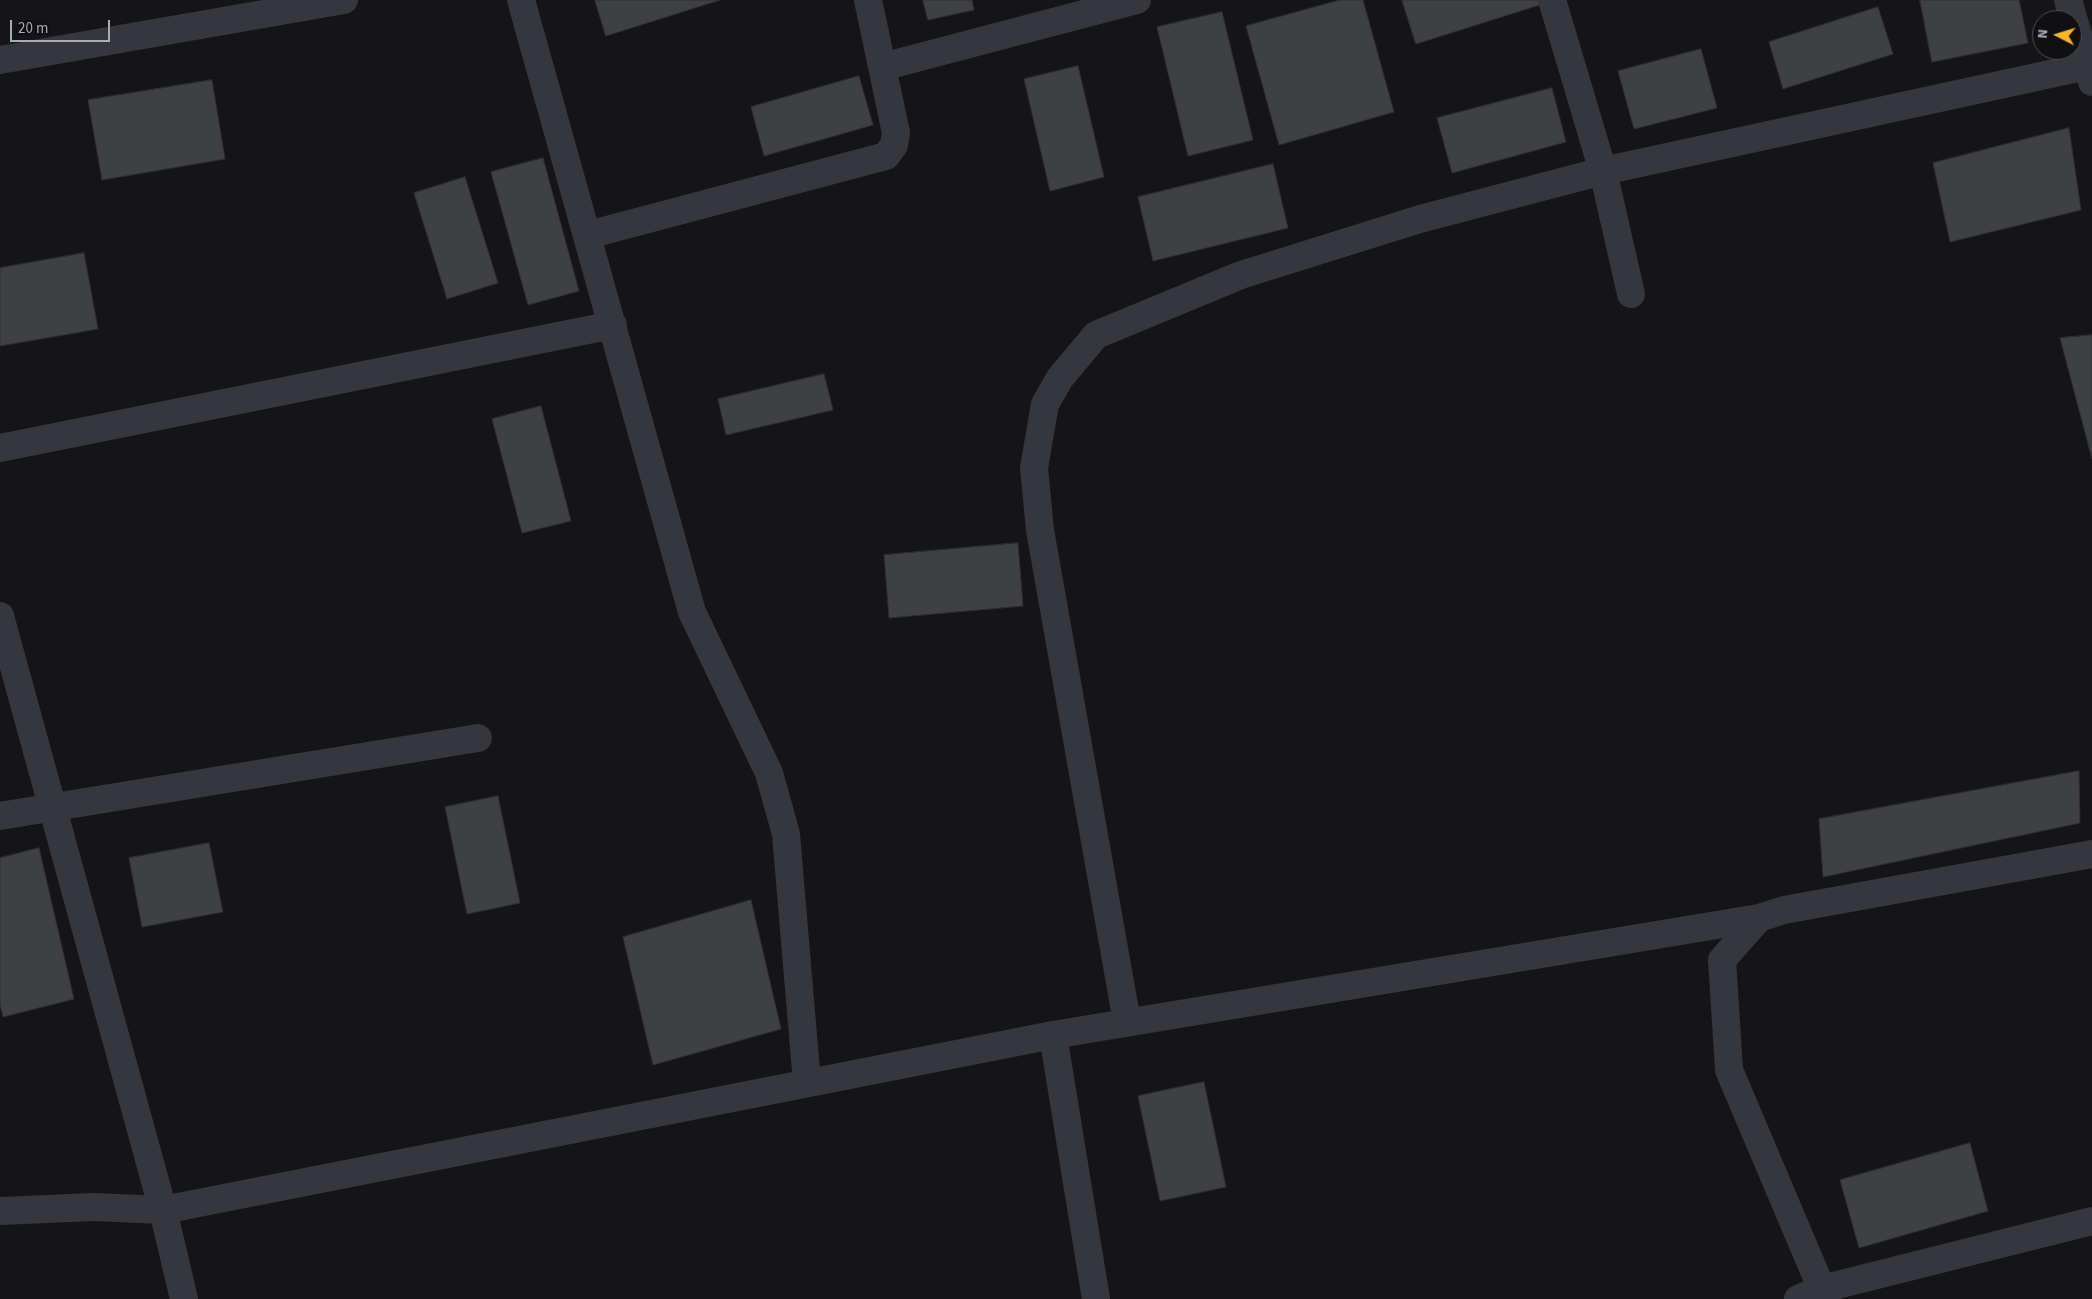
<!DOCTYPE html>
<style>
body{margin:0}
#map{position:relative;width:2092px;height:1299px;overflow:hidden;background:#151517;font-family:"Source Sans 3",sans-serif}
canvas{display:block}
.north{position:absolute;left:2032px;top:10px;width:50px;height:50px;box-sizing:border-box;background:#101012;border:1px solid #4c4e54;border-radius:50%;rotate:275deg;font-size:14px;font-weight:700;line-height:20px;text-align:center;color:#a6acb8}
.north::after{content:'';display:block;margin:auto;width:18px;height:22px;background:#fab52b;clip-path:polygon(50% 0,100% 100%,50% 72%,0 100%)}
.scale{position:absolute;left:10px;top:20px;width:100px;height:22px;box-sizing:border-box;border:2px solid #a6acb8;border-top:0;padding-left:6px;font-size:15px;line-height:18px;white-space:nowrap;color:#a6acb8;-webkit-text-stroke:4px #101012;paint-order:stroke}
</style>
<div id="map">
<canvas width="2092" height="1299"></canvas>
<div class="north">N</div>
<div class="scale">20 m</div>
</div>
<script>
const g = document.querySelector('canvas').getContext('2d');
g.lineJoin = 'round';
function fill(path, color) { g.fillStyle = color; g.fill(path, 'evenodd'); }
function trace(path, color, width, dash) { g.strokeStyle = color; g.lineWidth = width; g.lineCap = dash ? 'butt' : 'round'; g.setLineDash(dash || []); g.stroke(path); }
const building = new Path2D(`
 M595,0H720L606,36Z
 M923,0H972L974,10L928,20Z
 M1340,0H1363L1394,112L1279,145L1246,26Z
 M1402,0H1545L1546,3L1416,44Z
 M1920,0H2019L2028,43L1932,62Z
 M1878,7L1893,54L1783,89L1769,42Z
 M1222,12L1253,140L1188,156L1157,27Z
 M1701,49L1717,108L1634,129L1618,71Z
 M1078,66L1104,177L1050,191L1024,79Z
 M859,76L873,125L764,156L751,107Z
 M212,80L225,159L102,180L88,100Z
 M1552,88L1566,142L1452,173L1437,118Z
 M2069,128L2081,210L1950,242L1933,163Z
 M543,158L579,291L528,305L491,172Z
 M1273,164L1288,228L1153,261L1138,197Z
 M465,177L498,283L447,299L414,193Z
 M84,253L98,329L0,346V268Z
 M2092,335V459L2060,338Z
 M824,374L833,410L726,435L718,399Z
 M541,406L571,521L522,533L492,419Z
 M1018,543L1023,606L889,618L884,555Z
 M2079,771L2080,823L1823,877L1819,819Z
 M498,796L520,903L467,914L445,807Z
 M209,843L223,912L142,927L129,858Z
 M39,848L74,999L3,1017L0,1005V858Z
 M751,900L781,1029L653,1065L623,937Z
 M1204,1082L1226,1187L1160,1201L1138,1096Z
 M1970,1143L1988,1211L1859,1248L1840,1180Z`);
fill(building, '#3f4044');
trace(building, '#2f2f33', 1);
trace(new Path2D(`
 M521,0L692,612L769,773L786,834L807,1083
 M1552,0L1603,171L1631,294
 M2068,0L2092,82
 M0,60L344,0
 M882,67L1137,0
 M588,235L886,156L894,145L896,133L868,0
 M0,448L613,325
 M0,616L163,1210L184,1299
 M0,816L478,738
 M1127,1022L1040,530L1034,468L1045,404L1060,378L1096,335L1241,275L1420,219L1603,171L2087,66
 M1053,1035L1096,1299
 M0,1211L94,1207L163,1210L1053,1035L1759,918
 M1798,1299L1821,1289L2092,1221
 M1826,1299L1729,1070L1722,960L1759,918L1784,910L2092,854`), '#36373c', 28);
</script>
